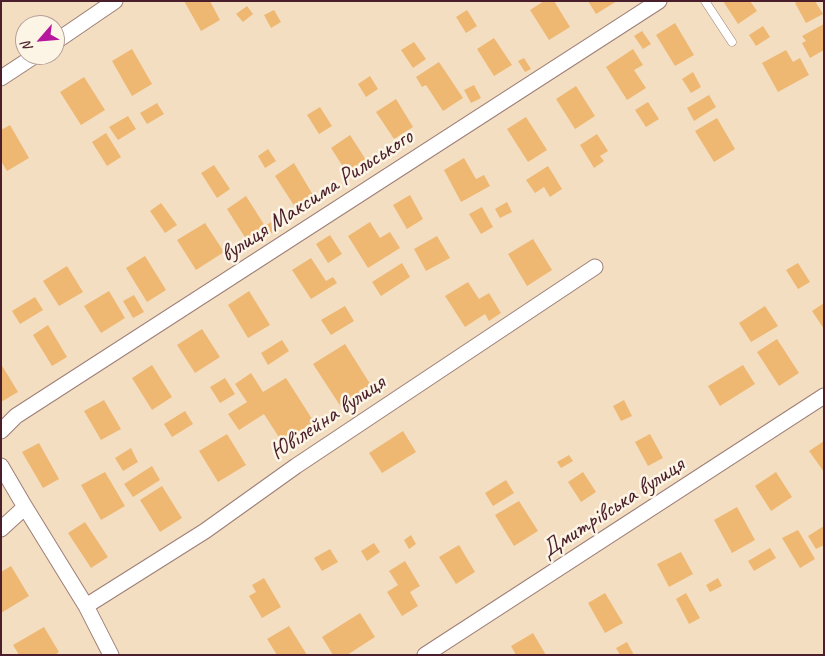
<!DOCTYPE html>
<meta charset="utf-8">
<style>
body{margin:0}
#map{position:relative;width:825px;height:656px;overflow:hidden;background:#f3dec1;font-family:Caveat,sans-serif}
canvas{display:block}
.frame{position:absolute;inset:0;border:2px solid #4a1f2b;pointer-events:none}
.north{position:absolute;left:15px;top:15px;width:50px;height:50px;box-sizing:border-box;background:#fcf5e5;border:1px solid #b59f9b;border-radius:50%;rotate:243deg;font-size:14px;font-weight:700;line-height:20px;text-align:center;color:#4a1f2b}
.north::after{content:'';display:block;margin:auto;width:18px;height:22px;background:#b5179e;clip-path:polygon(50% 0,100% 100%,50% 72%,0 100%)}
</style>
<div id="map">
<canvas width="825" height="656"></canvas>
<div class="frame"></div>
<div class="north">N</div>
</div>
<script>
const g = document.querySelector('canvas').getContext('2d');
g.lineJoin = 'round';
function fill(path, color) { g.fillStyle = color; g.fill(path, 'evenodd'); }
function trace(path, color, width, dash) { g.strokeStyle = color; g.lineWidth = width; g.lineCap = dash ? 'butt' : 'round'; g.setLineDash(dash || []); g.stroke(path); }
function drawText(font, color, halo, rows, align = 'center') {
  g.font = font + ' Caveat,sans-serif'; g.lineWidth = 5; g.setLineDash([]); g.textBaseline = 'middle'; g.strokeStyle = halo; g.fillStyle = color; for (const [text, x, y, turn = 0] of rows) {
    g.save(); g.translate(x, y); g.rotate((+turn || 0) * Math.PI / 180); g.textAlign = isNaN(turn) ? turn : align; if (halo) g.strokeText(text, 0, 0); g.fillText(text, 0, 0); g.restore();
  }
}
fill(new Path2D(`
 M184,1H210L220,20L201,31Z
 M544,1H554L570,27L549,40L530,10Z
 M588,1H617L596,14Z
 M723,1H750L757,11L738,24Z
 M798,1H815L823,14L806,23L795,3Z
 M247,6L253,14L243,22L236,14Z
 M274,10L281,22L271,28L264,15Z
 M467,10L477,26L466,33L456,17Z
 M675,23L694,55L675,66L656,35Z
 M824,24V50L810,58L802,43L806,41L802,36Z
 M763,26L770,37L756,46L749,35Z
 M642,31L651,44L643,49L634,36Z
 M494,38L512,65L494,76L477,49Z
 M414,42L426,59L413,68L401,50Z
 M132,49L152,84L132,96L112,61Z
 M633,49L643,65L634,70L646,88L627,100L606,67Z
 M786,50L793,62L800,58L809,75L778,92L762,63Z
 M524,58L531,69L525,72L518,61Z
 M439,62L463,98L443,111L426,85L422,87L416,77Z
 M693,72L701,87L691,93L682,79Z
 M370,76L378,89L366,97L358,84Z
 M84,77L105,110L81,125L60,92Z
 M474,85L481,98L471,103L464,90Z
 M576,86L595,116L575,129L556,99Z
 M709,95L716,107L694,121L687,108Z
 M396,99L413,127L394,139L376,112Z
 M648,102L659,119L646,127L635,110Z
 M157,103L164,114L147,124L140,113Z
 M320,107L332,126L319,134L307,115Z
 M128,116L136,129L118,140L109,127Z
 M526,117L547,150L528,162L507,129Z
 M717,118L735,149L714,162L695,131Z
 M10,125L29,158L7,171L1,161V130Z
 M106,133L121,157L107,166L92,142Z
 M597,134L608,151L600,156L604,161L594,168L580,145Z
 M350,135L366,160L347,173L331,148Z
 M268,149L276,161L265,168L258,156Z
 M464,158L476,179L484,175L490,186L461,202L444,170Z
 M294,163L313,195L295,207L275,176Z
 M214,165L230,189L217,198L201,173Z
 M548,166L562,189L550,197L544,187L535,193L526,180Z
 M410,195L423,219L407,229L393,205Z
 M246,196L265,226L273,221L278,229L251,247L227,209Z
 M507,202L512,212L500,218L495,209Z
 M161,203L177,225L165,233L150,211Z
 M482,207L493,227L481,234L469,214Z
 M370,222L380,238L390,232L400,248L368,268L348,236Z
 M205,223L224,252L196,270L177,240Z
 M330,235L342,254L328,263L316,244Z
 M437,236L450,258L426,271L414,249Z
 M533,239L552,270L527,286L508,254Z
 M145,256L166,290L147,302L126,268Z
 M311,258L326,281L333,277L337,283L311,299L292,270Z
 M402,263L410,277L381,296L372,282Z
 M798,263L810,282L798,289L786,270Z
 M67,266L83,292L59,306L43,281Z
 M468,282L479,299L489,293L501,313L489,321L485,314L465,327L445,296Z
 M109,291L125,318L101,333L84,306Z
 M249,291L270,325L248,338L228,305Z
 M134,295L144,312L133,318L123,301Z
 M35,297L43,310L20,324L12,311Z
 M824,303V329L812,311Z
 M345,306L354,321L331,335L321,320Z
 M765,306L778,326L751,342L739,323Z
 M48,325L67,357L52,366L33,335Z
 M202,329L220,357L195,373L177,345Z
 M777,339L799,373L779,386L757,352Z
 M282,340L289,351L268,365L261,353Z
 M345,344L372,387L341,407L313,364Z
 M1,364L18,392L1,402Z
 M152,365L172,397L152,410L132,378Z
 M743,365L755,384L720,406L708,386Z
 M251,373L263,392L286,378L314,422L282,442L264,414L239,430L228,414L247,402L235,384Z
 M225,378L235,394L220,403L210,387Z
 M104,400L121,429L101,440L84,411Z
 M624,400L632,416L621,421L613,406Z
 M185,411L193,424L172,437L164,424Z
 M403,431L416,452L382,473L369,453Z
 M227,434L246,465L218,482L199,451Z
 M650,434L663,458L648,466L635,442Z
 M824,441V472L809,451Z
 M39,443L59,479L43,488L22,452Z
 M131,448L138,462L123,471L115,458Z
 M569,455L573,461L561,468L557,462Z
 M152,466L160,480L133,497L124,484Z
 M105,472L125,506L101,520L81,485Z
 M583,472L596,492L581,502L568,482Z
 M776,472L792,497L771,511L755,486Z
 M506,480L514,493L493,506L485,493Z
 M162,486L182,518L160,532L140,500Z
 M519,501L538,531L514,546L495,515Z
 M737,507L755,540L732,553L714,520Z
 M85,522L108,557L91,568L68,533Z
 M824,526V545L816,549L808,536Z
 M798,530L815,559L800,568L782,538Z
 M411,535L416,544L409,549L404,540Z
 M374,543L380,552L367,561L361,551Z
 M459,545L475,572L456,584L439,557Z
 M770,548L776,558L754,571L748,561Z
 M330,549L338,562L322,571L314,558Z
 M681,552L693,574L669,587L657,564Z
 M405,561L420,586L410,592L418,606L402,616L387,592L398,585L389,571Z
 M11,566L29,596L1,613V572Z
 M264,578L281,607L262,618L249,596L256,592L252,585Z
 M718,578L722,586L710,592L706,585Z
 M605,593L623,623L605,633L588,603Z
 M686,593L700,618L689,624L676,599Z
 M360,613L375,637L347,655H333L322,637Z
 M289,626L307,655H277L267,639Z
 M44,627L59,652L55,655H19L13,645Z
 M533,633L546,655H516L511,646Z
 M627,642L634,655H620L616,648Z`), '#eeb873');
const service = new Path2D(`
 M705,1L732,42`);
const minor = new Path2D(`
 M55,42L115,1
 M1,78L36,55
 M1,431L16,416L659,1
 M1,466L25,507L1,529
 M25,507L86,606L111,655
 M86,606L205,531L296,466L595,267
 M425,655L824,396`);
trace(service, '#9e7e76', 9);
trace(minor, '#9e7e76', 17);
trace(service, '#fff', 8);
trace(minor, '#fff', 15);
drawText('24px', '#4a1f2b', '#fcf5e5', [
 ["вулиця Максима Рильського",317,196,-33],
 ["Ювілейна вулиця",328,418,-34],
 ["Дмитрівська вулиця",613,508,-33]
]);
</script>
